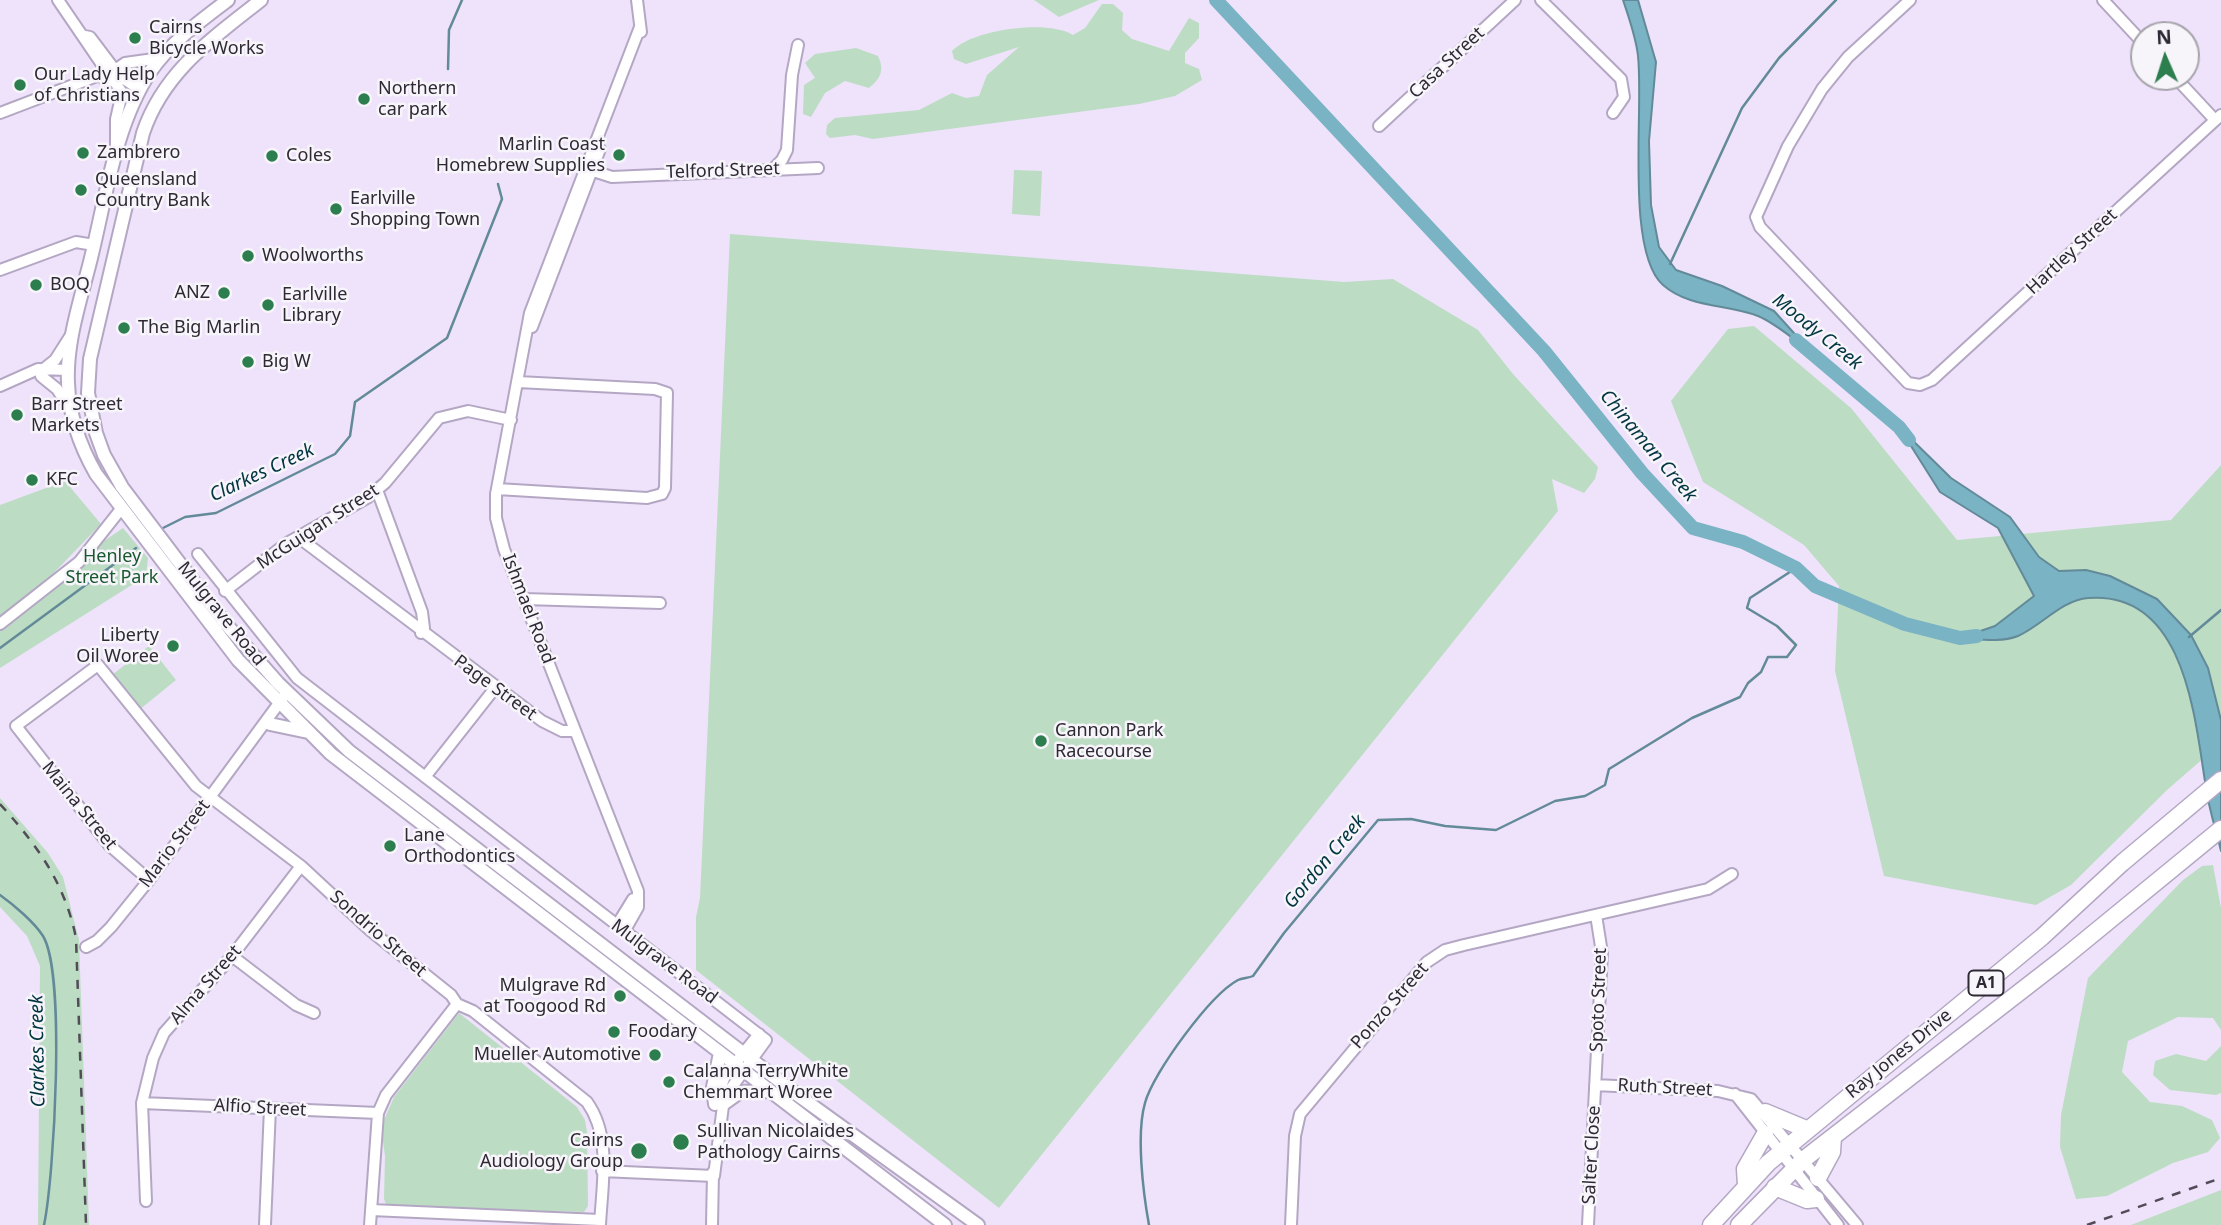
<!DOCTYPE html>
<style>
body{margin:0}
#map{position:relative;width:2221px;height:1225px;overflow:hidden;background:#eee3fb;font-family:"Noto Sans",sans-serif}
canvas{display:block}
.north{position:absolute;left:2130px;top:21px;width:70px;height:70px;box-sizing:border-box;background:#f7f4fa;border:2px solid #a7a3ab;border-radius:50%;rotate:357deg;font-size:19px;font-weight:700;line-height:28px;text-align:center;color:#2e2934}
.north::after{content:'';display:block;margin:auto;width:24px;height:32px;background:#2c7e4f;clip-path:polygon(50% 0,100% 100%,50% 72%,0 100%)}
</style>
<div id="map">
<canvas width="2221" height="1225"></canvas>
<div class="north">N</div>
</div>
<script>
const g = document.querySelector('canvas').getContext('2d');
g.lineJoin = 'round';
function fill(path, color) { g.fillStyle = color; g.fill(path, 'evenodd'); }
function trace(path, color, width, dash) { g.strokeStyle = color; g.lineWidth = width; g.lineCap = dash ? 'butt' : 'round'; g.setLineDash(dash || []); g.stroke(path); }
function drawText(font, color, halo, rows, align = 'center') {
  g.font = font + ' "Noto Sans",sans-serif'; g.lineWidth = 5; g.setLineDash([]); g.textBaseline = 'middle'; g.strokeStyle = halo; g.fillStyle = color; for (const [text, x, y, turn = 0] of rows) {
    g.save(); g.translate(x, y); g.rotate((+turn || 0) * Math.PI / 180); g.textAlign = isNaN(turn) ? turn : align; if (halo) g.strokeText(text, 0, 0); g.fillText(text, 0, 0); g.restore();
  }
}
fill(new Path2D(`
 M1034,0H1099L1059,17Z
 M1102,4H1113L1123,13L1122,30L1132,39L1169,51L1189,18L1199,23V38L1185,53V63L1199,69L1202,80L1175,96L1139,104L873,139L855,135L830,138L826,134L827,125L835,118L919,110L952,93L966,98L979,96L987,75L1019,47L966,64L954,59L952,51C972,29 1049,19 1073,35L1085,28Z
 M856,48L878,56C885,71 880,79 869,88L845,81L825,93L811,117L803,114L804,85L815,78L805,63L815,54Z
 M1014,170L1042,171L1040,216L1012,214Z
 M730,234L1344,282L1393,279L1478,330L1513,374L1598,467L1595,479L1584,493L1552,479L1558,511L999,1208L696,970V917L700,898Z
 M1754,326L1851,408L1957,540L2171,520L2221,465V743L2167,790L2071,885L2036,905L1884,876L1835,671L1839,586L1804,545L1703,482L1671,401L1728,329Z
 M65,481L101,524L47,580L123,528L148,558L146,576L0,668V505Z
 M149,646L176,680L139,710L112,675Z
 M0,798L48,853L63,877L79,940L89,1225H38L40,966L27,936L0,907Z
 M2213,865L2221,908V1030L2213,1018L2178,1017L2128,1041L2122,1072L2150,1102L2182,1106L2212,1120L2220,1138L2208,1152L2173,1163L2107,1196L2076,1199L2060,1147L2061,1115L2088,978L2183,880L2202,866Z
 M459,1013L577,1107L585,1120L587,1132L588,1206L584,1212L387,1207L384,1199L385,1156L381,1127L394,1097Z
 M2221,1046V1093L2216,1095L2170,1090L2153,1075L2155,1061L2176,1054L2206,1061Z
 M2221,1190V1225H2131Z`), '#bddcc4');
const water = new Path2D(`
 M1623,0H1638L1656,62L1649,141L1651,205L1659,247L1676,270L1722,286L1774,311L1811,352C1794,340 1777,324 1758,316C1727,304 1689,308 1663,285C1625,251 1644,109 1638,56C1636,37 1629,18 1623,0Z
 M1899,427L1951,478L2010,517L2039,557L2059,571L2086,570L2110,576L2157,599L2191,635L2208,668L2221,720V851C2216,830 2209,809 2206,788C2195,720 2186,590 2088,598C2062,600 2041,626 2018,636C2000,643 1979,639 1960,638L1995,626L2034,596L1998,528L1940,492Z`);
fill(water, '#7ab3c3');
trace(water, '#638a98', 2);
trace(new Path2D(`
 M448,69L449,30L462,0
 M1670,264L1742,108L1779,58L1836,0
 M163,528L185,517L216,513L335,454L350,436L355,402L447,338L502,199L498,184
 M2189,637L2221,610
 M0,648L136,548
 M0,895C14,905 34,922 43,936C66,974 54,1178 44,1225
 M1149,1225C1143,1192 1136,1134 1145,1103C1153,1073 1210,995 1238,980C1242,978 1249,978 1253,976L1284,933L1378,820L1411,819L1445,826L1496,830L1555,801L1585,796L1605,785L1609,769L1692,718L1740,697L1748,683L1761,672L1768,657H1787L1796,645L1777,626L1747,608L1750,598L1796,568`), '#638a98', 2.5);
trace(new Path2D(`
 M1216,0L1544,351L1642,473L1693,528L1743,542L1796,568L1815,586L1905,624L1960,638L1977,636
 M1796,340L1899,427L1909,440`), '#7ab3c3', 14);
const minor = new Path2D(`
 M58,0L107,72
 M637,0L641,32
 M1541,0L1621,79L1624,97L1613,113
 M1910,0L1848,57L1822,89L1788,146L1756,217L1760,227L1908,383L1920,385L1932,380L2221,115
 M2103,0L2144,44
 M85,36L90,37L115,70L125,63L161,58
 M2175,77L2215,120
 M108,78L124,79L140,90
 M104,79L115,82L122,93L116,119V145
 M0,113L110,71L124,70L145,81
 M1379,126L1515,0
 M587,169L612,177L818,168
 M772,170L782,160L787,150L792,75L798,45
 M0,270L76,242L94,245
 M532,327L600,149
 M45,368L55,360L71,335
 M41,376L57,389L70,409
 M0,386L38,369L68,370
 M497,489L647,498L662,494L665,488L667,393L655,389L518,382
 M377,490L422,612L424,628L421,633
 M298,537L542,721L562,731H575
 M198,554L297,678L766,1040L724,1098L714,1176
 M225,591L287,543L367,498L385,483L439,418L468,411L511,420
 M524,599L660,603
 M0,624L79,562L121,509
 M425,777L495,688
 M149,880L109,845L16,726L98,665L196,786L301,866L371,931L451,995L457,1004L473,1011L587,1102C612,1137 602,1184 600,1225
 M617,925L633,899
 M625,930L638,907V891L504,549L496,518V494L530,313L640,27
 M86,947L97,941L111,927L149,880L285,695
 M232,956L296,1005L314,1013
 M1595,1085L1718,1091L1751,1099L1857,1225
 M1735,1094L1838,1225
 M716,1100L725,1076L759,1034
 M142,1103L378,1113
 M602,1171L714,1176
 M146,1201L142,1103L153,1058L164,1033L232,956L301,866
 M371,1210L600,1220
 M265,1225L270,1108
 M370,1225L378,1113L386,1095L457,1004
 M712,1225L713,1172
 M1291,1225L1295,1136L1300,1114L1427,962L1445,950L1464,945L1708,889L1732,874
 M1588,1225L1602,953L1596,915`);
const major = new Path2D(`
 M228,0C200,21 170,43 150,72C115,126 106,197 91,258C81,299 66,341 68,383C69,415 80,446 96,474L238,660L331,754L945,1225
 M261,0C213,38 164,71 143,133L90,359L88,393L96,433L104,455L122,487L225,623L278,683L349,751L799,1096L978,1225
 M270,724L308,732
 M715,1104L713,1087L720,1053
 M722,1105L740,1092L770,1091`);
const highway = new Path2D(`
 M1765,1112L1806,1129
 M1818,1178L1832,1152L1833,1137
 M1746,1185L1745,1169L1765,1134
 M1775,1187L1807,1200L1816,1199
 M1711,1225L1768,1163L2042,937L2122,863L2221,780
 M1739,1225L1803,1160L2061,960L2221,829`);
trace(minor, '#b4a7c4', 14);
trace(major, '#b4a7c4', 16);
trace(highway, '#b4a7c4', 19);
trace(minor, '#fff', 10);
trace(major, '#fff', 12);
trace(highway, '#fff', 16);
trace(new Path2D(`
 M0,804C37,845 65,883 76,938L86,1225
 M2087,1225L2221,1178`), '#524c59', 2.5, [9, 9]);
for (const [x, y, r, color] of [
 [135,38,7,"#2c7e4f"],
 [20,85,7,"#2c7e4f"],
 [364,99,7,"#2c7e4f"],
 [83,153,7,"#2c7e4f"],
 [619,155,7,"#2c7e4f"],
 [272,156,7,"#2c7e4f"],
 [81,190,7,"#2c7e4f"],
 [336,209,7,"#2c7e4f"],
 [248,256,7,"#2c7e4f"],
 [36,285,7,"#2c7e4f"],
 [224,293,7,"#2c7e4f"],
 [268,305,7,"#2c7e4f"],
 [124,328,7,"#2c7e4f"],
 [248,362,7,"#2c7e4f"],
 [17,415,7,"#2c7e4f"],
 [32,480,7,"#2c7e4f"],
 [173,646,7,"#2c7e4f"],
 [1041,741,7,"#2c7e4f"],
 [390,846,7,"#2c7e4f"],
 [620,996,7,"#2c7e4f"],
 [614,1032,7,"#2c7e4f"],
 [655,1055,7,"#2c7e4f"],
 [669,1082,7,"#2c7e4f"],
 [681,1142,9,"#2c7e4f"],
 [639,1151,9,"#2c7e4f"]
]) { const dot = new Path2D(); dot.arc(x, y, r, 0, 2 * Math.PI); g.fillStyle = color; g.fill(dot); trace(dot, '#f7f4fa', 2.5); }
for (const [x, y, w] of [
 [1986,983,35]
]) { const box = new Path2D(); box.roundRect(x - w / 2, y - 12.5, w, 25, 5); g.fillStyle = '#f7f4fa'; g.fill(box); trace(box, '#2e2934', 2); }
drawText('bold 16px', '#2e2934', null, [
 ["A1",1986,983]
]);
drawText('18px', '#2e2934', '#f7f4fa', [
 ["Cairns",149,28],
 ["Bicycle Works",149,49],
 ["Our Lady Help",34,75],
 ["of Christians",34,96],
 ["Northern",378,89],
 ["car park",378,110],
 ["Marlin Coast",605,145,"right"],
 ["Homebrew Supplies",605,166,"right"],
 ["Zambrero",97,153],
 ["Coles",286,156],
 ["Queensland",95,180],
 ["Country Bank",95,201],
 ["Earlville",350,199],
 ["Shopping Town",350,220],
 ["Woolworths",262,256],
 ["BOQ",50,285],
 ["ANZ",210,293,"right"],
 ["Earlville",282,295],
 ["Library",282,316],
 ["The Big Marlin",138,328],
 ["Big W",262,362],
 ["Barr Street",31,405],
 ["Markets",31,426],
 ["KFC",46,480],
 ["Liberty",159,636,"right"],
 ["Oil Woree",159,657,"right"],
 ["Cannon Park",1055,731],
 ["Racecourse",1055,752],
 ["Lane",404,836],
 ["Orthodontics",404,857],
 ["Mulgrave Rd",606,986,"right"],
 ["at Toogood Rd",606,1007,"right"],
 ["Foodary",628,1032],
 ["Mueller Automotive",641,1055,"right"],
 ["Calanna TerryWhite",683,1072],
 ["Chemmart Woree",683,1093],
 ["Sullivan Nicolaides",697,1132],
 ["Pathology Cairns",697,1153],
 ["Cairns",623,1141,"right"],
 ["Audiology Group",623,1162,"right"]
], 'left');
drawText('18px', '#2e2934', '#f7f4fa', [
 ["Casa Street",1447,63,-43],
 ["Telford Street",723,171,-2],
 ["Hartley Street",2072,252,-43],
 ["McGuigan Street",318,527,-33],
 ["Ishmael Road",528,609,69],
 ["Mulgrave Road",221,614,51],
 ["Page Street",495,688,36],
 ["Maina Street",79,806,51],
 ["Mario Street",175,844,-53],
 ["Sondrio Street",378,934,41],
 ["Mulgrave Road",664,962,37],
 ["Alma Street",206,985,-49],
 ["Spoto Street",1599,1000,-88],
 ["Ponzo Street",1390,1006,-49],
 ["Ray Jones Drive",1899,1054,-39],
 ["Ruth Street",1665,1088,3],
 ["Alfio Street",260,1108,3],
 ["Salter Close",1592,1155,-87]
]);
drawText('18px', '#18582e', '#f7f4fa', [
 ["Henley",112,557],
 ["Street Park",112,578]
]);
drawText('italic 19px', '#003541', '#f7f4fa', [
 ["Moody Creek",1817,332,39],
 ["Chinaman Creek",1648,446,50],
 ["Clarkes Creek",262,473,-25],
 ["Gordon Creek",1325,862,-50],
 ["Clarkes Creek",38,1051,-91]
]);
</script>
